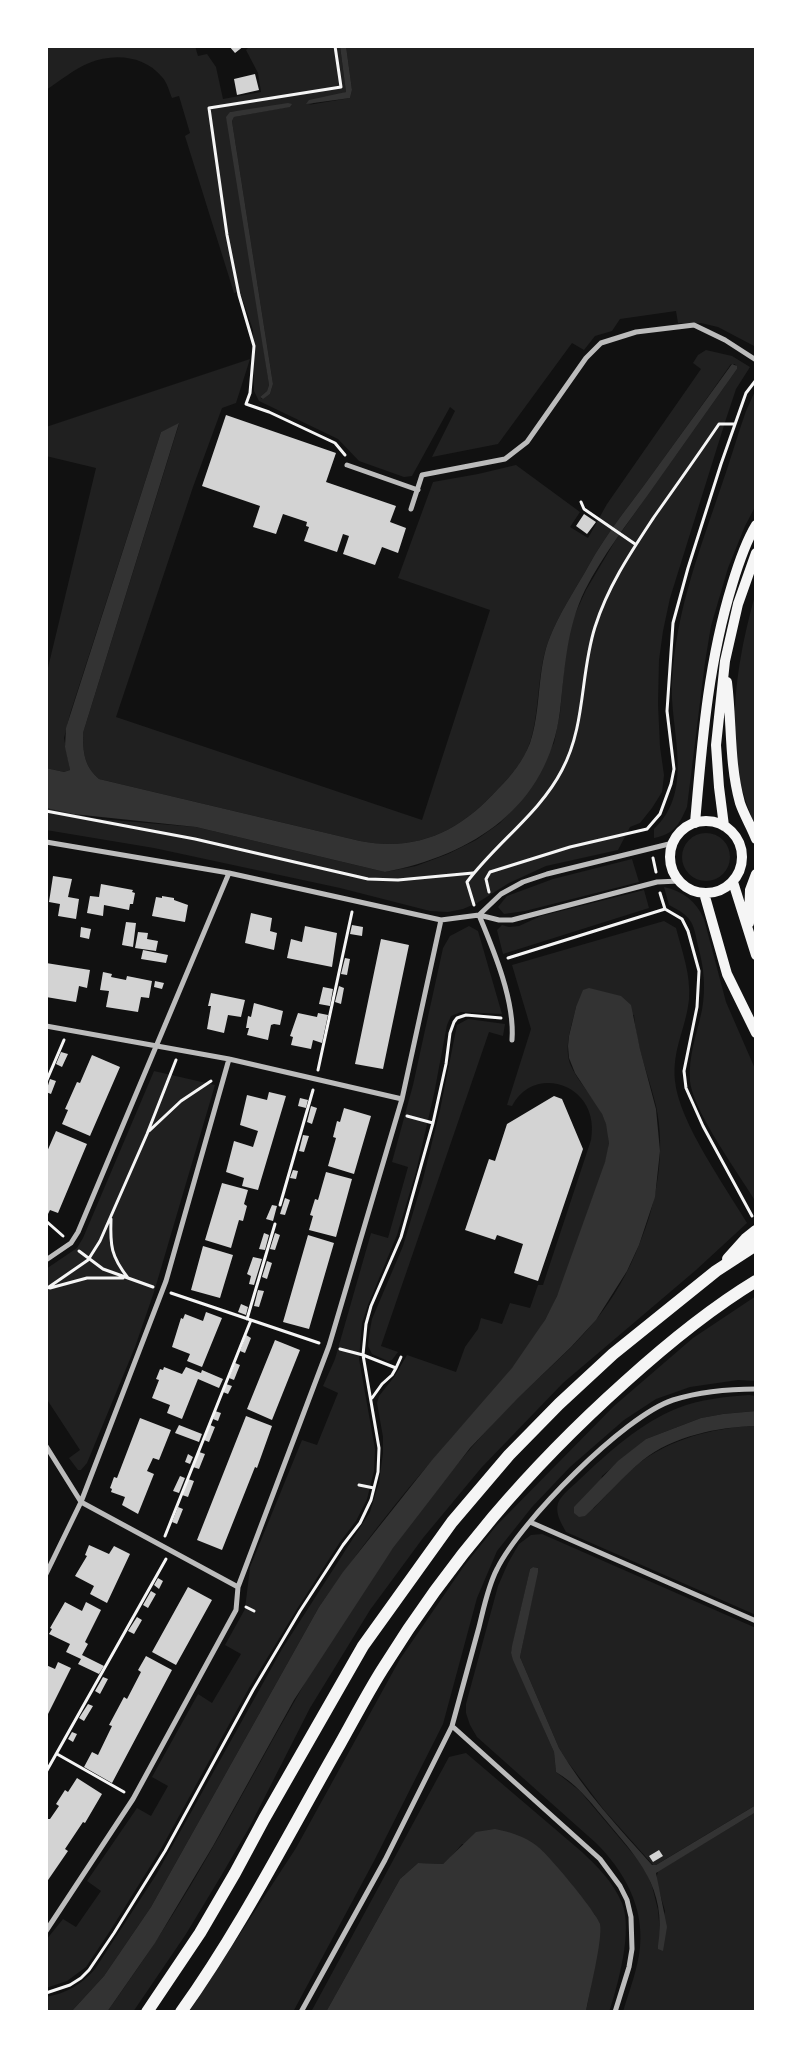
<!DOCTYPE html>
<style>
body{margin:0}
#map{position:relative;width:802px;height:2058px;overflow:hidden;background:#111;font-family:Jost,sans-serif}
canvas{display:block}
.frame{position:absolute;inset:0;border:48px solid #fff;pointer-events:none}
</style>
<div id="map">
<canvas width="802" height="2058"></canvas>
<div class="frame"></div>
</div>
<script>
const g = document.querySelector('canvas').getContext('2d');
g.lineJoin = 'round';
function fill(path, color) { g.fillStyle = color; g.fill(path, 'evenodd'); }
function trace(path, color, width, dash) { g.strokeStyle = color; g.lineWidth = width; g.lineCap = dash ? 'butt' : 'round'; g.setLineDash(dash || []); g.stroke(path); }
fill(new Path2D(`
 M46,46H195L198,56L207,54L216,67L223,99L261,92L258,73L246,50L250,46H340L346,92L308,105L350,98L352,90L346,46H756V347L718,327L701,323H678L676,311L620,319L612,331L595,336L584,350L572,343L498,444L432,457L455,411L450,407L412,476L404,477L359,461L338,439L259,401L254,391L253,330L240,292L234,293L185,136L190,133L179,96L172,98C169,91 167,82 162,77C144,55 113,53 89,63C74,69 60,81 46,90ZM292,106L234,117L232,121L273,384L270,394L262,399L260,397L267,391L269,385L230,112Z
 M706,350L732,356L750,367L736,389L726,419L670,598L663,631L659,660L658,704L660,747L664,775L662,792L652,808L640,823L630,827L618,850L546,866L509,883L477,903L463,909L448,912L430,911L340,888L154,848L46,830V808L99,819L196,827L385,872L416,866L448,854L476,840L500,823L521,800L554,743L560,713L565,659L571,623L586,590L615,541L737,369L735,364H731C703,404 674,444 645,484C625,511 605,536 589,565C575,590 558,615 548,642C537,673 540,708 531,739C525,759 513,774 498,789C460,831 418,852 360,841L99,779C84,766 83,752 83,733L179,424L161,432L70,714L64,738L70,770L64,772L46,768V676L96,468L46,456V427L250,359L236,403L222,408L193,487L116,717L422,820L490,610L398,578L433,482L478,474L516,465L580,512L570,527L588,538L607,504L701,369L693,363L698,355Z
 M756,389V505L745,526L728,568L711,626L705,662L687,807C679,825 674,834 654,838V829C696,790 669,729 672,681C676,611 699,552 721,487C730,462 737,436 746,411Z
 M756,592V826C721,754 735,665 756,592Z
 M682 857a24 24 0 1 1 48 0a24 24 0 1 1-48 0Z
 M632,859L639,882L525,911L504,914L498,907L507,896L553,879Z
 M664,887C683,891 696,901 704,919L726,1002L756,1071V1202C739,1174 693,1111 690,1081C688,1057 697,1033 702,1010C706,987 704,968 698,946C693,921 692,917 669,905Z
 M644,890L649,908L503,954L497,930L502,925L509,927L519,926L541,916Z
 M664,921L676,928C682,951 691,975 689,999C686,1029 672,1048 675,1081C679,1122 725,1186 747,1223L696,1270L563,1383L482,1467L423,1538L370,1610L310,1708L249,1828L221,1876L186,1934L133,2012H107C123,1989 139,1967 154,1944C205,1867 247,1784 293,1704C323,1649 358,1596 395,1545C427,1501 462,1456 499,1417C530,1384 566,1356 595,1321C613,1299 629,1271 639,1245C657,1203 666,1151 656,1106C649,1076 636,1046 634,1015L576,1007C572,1025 563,1047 571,1066C583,1092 610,1110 609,1143C608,1163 593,1195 587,1214C574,1250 564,1287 545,1320C519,1368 477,1408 442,1449C398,1499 357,1552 319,1607L151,1907L104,1976L71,2012H46V1997C67,1993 81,1985 95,1969L156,1875L282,1649L370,1512L379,1482L383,1453V1437L377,1403L379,1396L394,1377L407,1355L456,1372L465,1347L478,1329L481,1318L502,1324L510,1303L530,1308L538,1285H543L591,1140C601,1084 534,1063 512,1106L507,1105L531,1029L512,965Z
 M469,926L478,931L502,1014L461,1012L451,1016L447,1025L434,1094L416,1172L397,1235L368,1305L362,1323L359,1359L375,1449L374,1471L367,1499L356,1521L340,1542L297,1609L249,1688L161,1849L110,1931L86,1967L67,1981L46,1988V1940L63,1919L76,1927L101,1891L87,1881L137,1808L151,1816L168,1786L152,1777L198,1694L212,1703L241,1654L225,1645L245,1609L250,1567L302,1440L317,1445L338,1393L323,1386L335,1359L371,1233L388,1238L408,1167L392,1162L413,1085L443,948L450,936Z
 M468,1019L505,1024L503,1036L489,1032L381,1346L398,1352L392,1360L388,1361L372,1354L368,1346L369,1335L372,1319L403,1246L423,1179L440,1110L457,1025Z
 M154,1071L215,1085L154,1292L135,1347L87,1463L81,1470H78L69,1458L80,1450L46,1398V1269L77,1248L83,1238Z
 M756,1296V1381L738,1380L690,1387L656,1399L624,1420L570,1467L532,1507L497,1551L477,1598L443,1724L374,1861L293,2012H189L296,1848L400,1659L464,1566L496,1526L614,1406L693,1338Z
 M749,1395L756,1396V1411L723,1414L701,1418L646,1439L602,1476L593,1509C610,1492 626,1472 646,1458C678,1437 718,1427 756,1426V1615L566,1532C561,1523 555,1513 558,1503C561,1495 573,1486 579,1480C608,1453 640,1423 678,1408C700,1399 725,1397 749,1395Z
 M542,1534L756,1628V1805L654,1866L604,1810L567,1761L559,1748L520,1657L538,1568L533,1567L530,1569L511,1653L554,1752L556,1772L580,1791L644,1867L652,1886L658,1910L660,1932L665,1911L656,1880L658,1871L756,1812V2012H623C629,1991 638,1969 640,1947C644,1906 624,1871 596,1843L477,1737L470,1725L466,1713V1704L498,1586L508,1563L519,1544L531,1535Z
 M466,1753L582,1852C598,1867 613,1882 622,1903C633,1931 618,1984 609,2012H586L599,1940L595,1915L538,1847L462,1844L451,1857L443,1864L418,1863L400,1879L326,2012H311L449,1757Z`), '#202020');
fill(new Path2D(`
 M340,46H346L352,90L350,98L306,104L309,100L346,92Z
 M288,103L292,104L290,107L234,117L232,121L273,384L270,394L263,399L260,397L267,391L269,385L226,117L230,112Z
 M732,364L737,366V369C708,410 679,451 650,492C627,524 603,555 585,590C566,629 565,669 560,711C548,807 473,855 385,872L196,827L73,814L46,808V768L64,772L70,770L65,747L66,728L161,432L179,423L83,733C83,752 84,766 99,779L360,841C418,852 460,831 498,789C512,775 523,761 530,743C541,711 537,674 548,642C558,615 575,590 589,565C605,536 625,511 645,484C674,444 703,404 732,364Z
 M589,988L621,996L631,1005L640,1049L656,1109L660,1151L655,1197L639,1245L627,1271L596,1320L571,1347L518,1398L470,1448L393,1548L294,1700L213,1846L155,1943L107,2012H71L104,1976L151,1907L319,1607L343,1572L432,1460L512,1368L545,1320L557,1296L605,1162L609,1143L606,1124L602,1114L575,1073L569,1058L568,1046L569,1036L576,1007L583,990Z
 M756,1411V1426C718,1427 673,1436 643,1460C622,1477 605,1498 585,1516L579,1517L574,1513V1507L618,1461L646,1439L701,1418L723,1414Z
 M533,1567L538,1568V1572L520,1657L559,1748C584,1791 619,1828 652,1865H656L756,1805V1812L656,1873L667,1927L663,1951L658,1949V1946C667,1887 638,1859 603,1817C589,1800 575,1783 556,1772L554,1752L513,1660L511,1653L512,1646L530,1569Z
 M495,1829C510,1832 524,1836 537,1846C548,1854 597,1913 600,1924C603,1940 589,1993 586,2012H326L400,1879L418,1863L443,1864L476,1832Z`), '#333');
fill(new Path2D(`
 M229,46H244L235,53Z
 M255,74L259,90L237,95L234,79Z
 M226,415L336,453L326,482L396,506L390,522L406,528L398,553L382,547L375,565L343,554L349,536L343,534L337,552L304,541L309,527L306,526L307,522L283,514L276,534L253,527L260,506L202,486Z
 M584,514L596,522L587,534L576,526Z
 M53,876L72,879L68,897L79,899L76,919L58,916L60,904L49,902Z
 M101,884L133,890L132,892L135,893L133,904H130L129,910L104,905L103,916L87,913L90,896L99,897Z
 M162,896L174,898V900L188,905L185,922L152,916L156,897L162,898Z
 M251,913L272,918L270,931L277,933L274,950L245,943Z
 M126,922L136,923L133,947L122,945Z
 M352,925L363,927L362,936L350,934Z
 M305,926L337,933L332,967L287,958L291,939L302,942Z
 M81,927L91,929L89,939L80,937Z
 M138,932L148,933L147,939L158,941L156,951L135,948Z
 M381,939L409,945L383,1069L355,1064Z
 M143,950L168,955L166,963L141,959Z
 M345,958L350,959L347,975L341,974Z
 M46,963L90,970L87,988L79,986L76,1002L46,997Z
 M103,972L112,974L111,977L126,980L127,976L152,981L149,998L141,997L138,1012L106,1007L109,991L100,990Z
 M155,981L164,983L162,989L154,987Z
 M339,986L344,988L341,1004L335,1002Z
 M323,987L333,989L330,1006L319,1004Z
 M211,993L245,1000L241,1017L228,1015L224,1033L207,1029L211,1006H208Z
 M254,1003L283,1011L280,1025L274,1024L271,1025L268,1040L247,1035L249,1028H246L248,1016L251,1017Z
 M298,1013L317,1017L318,1013L328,1015L322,1043L313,1040L311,1049L291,1045L293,1037L290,1036Z
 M61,1052L68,1054L62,1067L56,1064Z
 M92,1055L120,1067L90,1136L62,1124L68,1110L65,1109L77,1082L80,1083Z
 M50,1079L56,1081L51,1094L46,1092Z
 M269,1092L286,1096L258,1190L242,1186L244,1178L226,1172L234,1141L253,1147L258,1131L240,1125L247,1095L267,1100Z
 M554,1096L562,1099L583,1149L538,1281L514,1273L523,1244L497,1235L495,1240L465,1230L489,1159L495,1161L507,1124Z
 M300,1098L308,1100L306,1108L298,1106Z
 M311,1106L317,1108L312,1124L307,1122Z
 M344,1108L371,1116L354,1174L328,1166L336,1138L333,1137L337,1121L340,1122Z
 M56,1131L87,1144L58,1213L50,1210L46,1218V1154Z
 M303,1135L309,1136L304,1152L299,1151Z
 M293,1170L298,1171L296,1179L290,1178Z
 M326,1172L352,1179L336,1237L309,1230L313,1216L310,1215L315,1199L318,1200Z
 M222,1183L248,1190L244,1204L247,1206L243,1221L239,1220L231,1248L205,1240Z
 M285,1198L290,1200L285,1215L280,1214Z
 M272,1205L277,1206L273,1221L266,1219Z
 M264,1233L269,1235L265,1250L259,1249Z
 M275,1233L280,1235L275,1250L270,1249Z
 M308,1235L334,1243L309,1329L283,1322Z
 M203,1246L233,1255L220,1298L191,1290Z
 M253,1257L262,1259L254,1285L249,1284L251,1276L247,1274Z
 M267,1261L272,1263L267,1279L262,1277Z
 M258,1290L264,1291L259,1307L254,1306Z
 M241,1304L248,1307L246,1315L238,1312Z
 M206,1312L222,1318L202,1367L187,1361L190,1354L172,1347L181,1318L183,1319L185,1314L203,1321Z
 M246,1335L251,1338L245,1353L240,1351Z
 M275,1340L300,1350L272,1420L247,1409Z
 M235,1363L240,1365L234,1380L229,1378Z
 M164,1367L182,1374L186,1367L201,1373L202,1370L223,1379L219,1388L198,1379L182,1419L167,1413L170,1405L152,1398L159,1380L156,1379L160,1369L163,1370Z
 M226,1384L232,1386L228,1394L223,1392Z
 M215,1411L221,1413L218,1421L213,1419Z
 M246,1416L272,1426L257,1468L255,1467L222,1550L197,1540Z
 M140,1418L171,1430L159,1460L153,1458L147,1471L154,1474L138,1514L122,1505L125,1497L111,1492L112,1489L110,1488L114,1477L117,1478Z
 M179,1425L202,1434L199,1442L175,1433Z
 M210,1425L215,1427L209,1442L204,1440Z
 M199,1452L205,1454L199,1469L193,1467Z
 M188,1454L193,1457L190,1464L185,1462Z
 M180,1476L185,1478L179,1493L173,1491Z
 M188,1479L194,1481L188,1497L182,1495Z
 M178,1507L183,1509L177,1524L172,1522Z
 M89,1545L109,1554L114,1546L130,1554L107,1603L90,1594L94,1586L75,1576L87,1556L85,1555Z
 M158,1578L163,1581L159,1589L154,1585Z
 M188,1587L212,1600L176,1665L152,1652Z
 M151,1591L156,1594L148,1608L143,1605Z
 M65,1602L82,1611L86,1602L101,1610L85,1642L88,1644L82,1655L104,1666L99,1674L78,1664L81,1659L66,1652L70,1644L49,1634L52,1629L50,1628Z
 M137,1617L142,1620L134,1634L128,1631Z
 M146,1656L172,1670L112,1783L84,1767L92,1752L98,1755L112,1726L109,1725L124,1697L127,1699L141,1672L138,1670Z
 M58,1662L71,1668L46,1718V1665L55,1669Z
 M103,1677L108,1679L100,1694L95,1691Z
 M88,1704L93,1706L84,1721L79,1718Z
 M72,1732L77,1734L73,1742L68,1739Z
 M77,1778L102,1794L85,1823L83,1822L65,1849L68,1851L46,1883V1819H50L59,1806L56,1804L65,1790L68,1792Z
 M659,1850L663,1856L653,1862L649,1856Z`), '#d3d3d3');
trace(new Path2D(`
 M335,46L341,87L209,108L227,235L239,295L254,346L250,393L246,404L269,412L335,443L345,455
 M581,502L584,509L635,544
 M46,811L195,839L368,879L398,880L473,873
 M647,829L660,814L671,784L674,769L667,711L673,623L688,568L721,464L746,393L756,380
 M653,858L656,872
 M489,892L486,879L490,872L570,847L647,829
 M660,893L665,909
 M474,905L467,882C496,843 540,813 562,770C586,725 580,674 595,627C608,586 631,552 654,517C676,486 698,455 719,424H735
 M665,909L682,919L688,931L699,971L697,1007L684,1071L686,1088L703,1126L752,1216
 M508,958L665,909
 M318,1070L352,912
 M46,1082L64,1040
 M407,1116L433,1123
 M149,1131L181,1101L211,1081
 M280,1205L313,1090
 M111,1219C110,1246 111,1256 128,1278
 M46,1221L63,1236
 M79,1251L103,1269L153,1287
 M50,1288L87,1278H123
 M46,1289L88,1260L100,1241L147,1134L176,1060
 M171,1293L319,1343
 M247,1319L275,1224
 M340,1349L363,1355L396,1368L392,1375L382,1384L372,1398
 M396,1368L401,1357
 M359,1485L374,1488
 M165,1536L251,1320
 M246,1607L254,1611
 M57,1754L124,1792
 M46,1772L166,1559
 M46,1993L70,1985L81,1978L89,1970L114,1933L165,1851L253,1690L300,1611L343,1545L360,1523L371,1500L378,1472L379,1448L363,1355L366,1324L371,1306L401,1237L433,1123L446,1064L450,1033L454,1022L457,1018L466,1015L501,1018`), '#f5f5f5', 3);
trace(new Path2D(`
 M347,465L418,490
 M411,509L422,475L505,459L527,442L586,358L601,343L636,332L694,325L725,340L756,360
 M46,842L229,873L441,920L479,915L499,920H512L657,882L679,881
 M479,915L501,894L523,882L547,874L673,843
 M479,915C494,951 515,1001 512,1040
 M46,1026L229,1059L402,1099
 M46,1260L71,1243L78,1232L229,873
 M46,1446L81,1502L238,1587
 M530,1522L756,1621
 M46,1574L81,1502L166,1281L229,1059
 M46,1931L133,1799L236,1610L238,1587L329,1346L402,1099L441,920
 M301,2012L385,1860L452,1726
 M615,2012L629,1967L632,1949L631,1917L627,1900L620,1886L600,1859L452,1726C461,1693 470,1660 479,1627C484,1607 488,1586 497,1569C520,1522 624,1416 673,1400C699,1392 729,1389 756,1389`), '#bcbcbc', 5);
trace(new Path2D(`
 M727,682C732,723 729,763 740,803C744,815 751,826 756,839
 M670 857a36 36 0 1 1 72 0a36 36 0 1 1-72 0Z
 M695,823C702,743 708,663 732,585C738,565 745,543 756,525
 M724,826L719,787L716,745L725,661L738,604L756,553
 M733,882L756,955
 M704,893L727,974L756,1033
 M749,923L750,890L756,874`), '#f5f5f5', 10);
trace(new Path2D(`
 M728,1259L746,1239L756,1231
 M147,2012L200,1933L235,1873L264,1819L363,1646L452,1522L509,1455L559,1404L613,1354L716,1271L756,1245
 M181,2012C241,1928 289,1833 340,1744C354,1719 367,1694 382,1670C450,1560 529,1468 625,1382C666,1345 708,1310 756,1281`), '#f5f5f5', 12);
</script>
